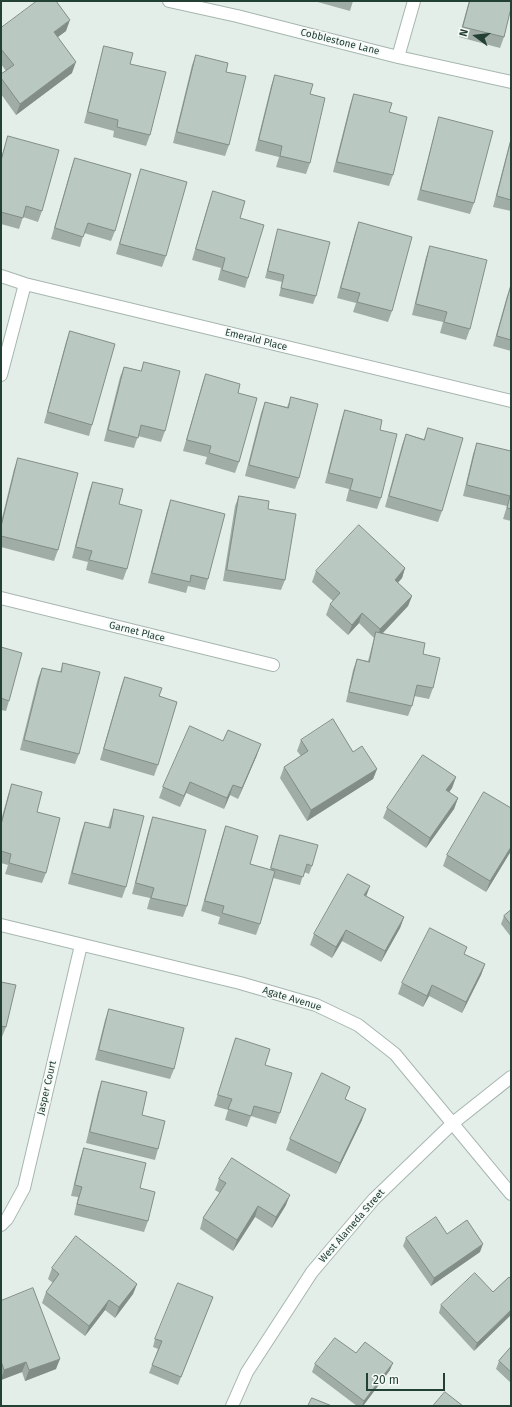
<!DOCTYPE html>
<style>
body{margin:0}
#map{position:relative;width:512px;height:1407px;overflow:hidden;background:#e4eee8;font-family:"Fira Sans",sans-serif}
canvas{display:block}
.frame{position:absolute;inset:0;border:2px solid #234035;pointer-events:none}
.north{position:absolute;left:456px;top:16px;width:40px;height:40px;-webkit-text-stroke:3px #f5faf7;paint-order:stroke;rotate:285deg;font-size:11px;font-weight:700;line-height:16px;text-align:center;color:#234035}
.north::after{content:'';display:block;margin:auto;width:14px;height:18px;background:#234035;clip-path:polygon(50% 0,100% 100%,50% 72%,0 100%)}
.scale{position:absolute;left:366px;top:1373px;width:79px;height:18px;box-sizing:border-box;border:2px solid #234035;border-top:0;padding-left:5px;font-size:12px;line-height:14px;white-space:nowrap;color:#234035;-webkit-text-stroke:3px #f5faf7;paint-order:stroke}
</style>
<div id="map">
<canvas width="512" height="1407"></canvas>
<div class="frame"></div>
<div class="north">N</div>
<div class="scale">20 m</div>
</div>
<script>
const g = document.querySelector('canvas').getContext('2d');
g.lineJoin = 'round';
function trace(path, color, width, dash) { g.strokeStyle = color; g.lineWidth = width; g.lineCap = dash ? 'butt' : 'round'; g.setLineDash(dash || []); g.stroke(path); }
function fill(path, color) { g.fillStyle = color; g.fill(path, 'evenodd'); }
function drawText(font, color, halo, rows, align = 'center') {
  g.font = font + ' "Fira Sans",sans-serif'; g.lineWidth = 3.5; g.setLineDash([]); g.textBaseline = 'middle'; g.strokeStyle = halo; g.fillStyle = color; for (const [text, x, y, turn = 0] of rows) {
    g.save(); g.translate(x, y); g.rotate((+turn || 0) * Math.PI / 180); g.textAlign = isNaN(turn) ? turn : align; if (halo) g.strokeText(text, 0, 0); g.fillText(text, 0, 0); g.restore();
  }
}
const minor = new Path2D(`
 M169,1L237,16L398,57L511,82
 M398,57L414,1
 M1,276L25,284L511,401
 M1,375L25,284
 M1,598L273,665
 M1,925L240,983L316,1005L358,1025L395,1054L511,1194
 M1,1225L7,1219L24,1188L81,945
 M232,1406L247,1372L312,1272L374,1199L453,1123L511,1077`);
trace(minor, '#a6b6af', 14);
trace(minor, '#fff', 12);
fill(new Path2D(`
 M314,1H353L350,11Z
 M469,1H511L504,37L500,48L459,37Z
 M1,28L66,31L57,37L72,73L16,115L1,94V74L6,71L1,64Z
 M104,46L130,64L150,135L146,146L113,137L114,131L84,123L101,57Z
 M196,55L226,72L229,145L225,156L173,143L192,65Z
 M275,75L310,94V163L306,174L276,167L279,157L255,151L271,86Z
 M354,94L389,112L393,175L389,186L333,172L350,105Z
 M439,117L474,203L470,214L417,200L436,128Z
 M8,136L42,211L38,222L23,217L19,229L1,224V158Z
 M511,138V211L493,207L509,145Z
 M75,158L115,231L111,241L84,233L80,247L51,239L71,169Z
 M141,169L166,256L162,267L116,254L138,180Z
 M213,191L240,218L248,278L245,288L218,280L221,268L192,260L209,202Z
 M359,222L392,311L388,322L353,312L356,303L337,298L355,233Z
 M278,229L316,296L313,304L279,296L282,282L265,278L276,237Z
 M430,246L470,329L466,340L440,333L443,322L412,315L426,257Z
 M511,285V351L493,346L507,296Z
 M70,331L92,425L89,436L44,423L66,342Z
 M144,362L165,431L161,442L138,436L134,448L104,441L120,377L124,367L141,371Z
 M206,374L238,393L239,462L235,473L205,464L207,457L183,451L202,385Z
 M291,397L299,478L295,489L245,476L261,413L265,402L287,407Z
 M345,410L380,430L381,498L377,509L346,501L349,489L325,483L341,421Z
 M428,428L442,511L438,522L385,507L402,445L406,434L424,439Z
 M477,443L511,451V521L503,519L507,506L463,496L473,454Z
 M18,458L58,550L54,561L1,547V522L14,469Z
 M93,482L119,504L127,569L123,580L86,570L88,562L72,558L89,492Z
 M239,496L268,509L285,580L281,590L223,581L235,506Z
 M171,500L208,579L205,590L188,586L186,593L148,583L167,511Z
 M405,568L402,578L398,583L412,596L408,606L383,633L423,654L433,688L429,699L414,696L412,706L408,716L346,702L353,670L357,659L368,661L374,638L359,623L348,635L326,615L330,604L333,601L312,582L316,571Z
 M1,647L9,701L6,711L1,710Z
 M63,663L79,754L75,764L20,750L38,678L42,668L60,672Z
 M125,677L159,696L158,765L154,776L100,760L121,687Z
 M301,740L353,752L377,769L373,779L307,821L280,778L284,767L301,756L297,751Z
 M257,755L238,799L230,795L224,809L186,793L180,807L159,798L163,787Z
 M456,777L452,788L449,792L458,798L454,809L426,848L383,818L387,808Z
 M12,784L46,873L42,883L5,874L8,865L1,863V820L8,795Z
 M114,809L126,887L122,898L68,884L81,833L85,822L108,828L110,820Z
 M153,817L187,906L183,917L147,909L150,898L132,894L149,828Z
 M226,826L250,864L270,870L277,843L280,835L312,866L309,874L304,872L300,885L273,878L260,924L256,935L218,924L220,917L201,911L222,837Z
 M511,851L486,892L443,866L447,855Z
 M366,896L404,917L400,928L381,962L342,941L332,958L310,945L314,934Z
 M511,910V937L501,924L504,916Z
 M464,954L485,964L481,975L462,1013L429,996L423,1007L398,994L402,983Z
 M1,982L6,1027L2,1037H1Z
 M109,1009L174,1069L170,1079L95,1060L105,1020Z
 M236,1038L265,1065L280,1113L276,1124L251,1116L247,1127L225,1120L228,1110L214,1106Z
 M102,1081L142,1115L158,1149L155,1160L86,1143L98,1092Z
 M346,1099L362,1120L336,1174L286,1150L290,1139Z
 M84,1148L140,1188L148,1221L144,1232L74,1215L78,1197L71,1196L80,1159Z
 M219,1179L286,1205L272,1228L255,1217L233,1251L200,1229L203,1218L220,1193L215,1190Z
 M447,1234L480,1252L431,1286L403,1246L406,1238Z
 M52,1268L137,1284L133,1294L115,1318L105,1310L85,1336L42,1303L46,1292L53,1283L48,1279Z
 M509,1277L474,1351L439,1313L441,1305L493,1292Z
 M213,1297L178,1385L149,1373L158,1349L153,1347L155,1339Z
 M1,1301L56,1369L25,1381L22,1372L1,1380Z
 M511,1347V1383L496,1369L499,1361Z
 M356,1353L390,1370L363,1406H357L312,1372L315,1364Z`), '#9fada6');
fill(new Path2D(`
 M70,20L66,31L50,43L54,32Z
 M76,62L72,73L16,115L20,104Z
 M405,568L402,578L391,590L395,580Z
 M412,596L408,606L376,640L380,629Z
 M362,613L359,623L348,635L352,625Z
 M261,744L257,755L238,799L242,788Z
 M377,769L373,779L307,821L311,810Z
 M456,777L452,788L443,801L446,790Z
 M190,782L186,793L180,807L184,796Z
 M233,785L230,795L224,809L227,798Z
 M458,798L454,809L426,848L430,838Z
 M511,847V851L486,892L490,881Z
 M370,886L366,897L364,895Z
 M404,917L400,928L381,962L385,951Z
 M346,930L342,941L332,958L336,947Z
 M485,964L481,975L462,1013L466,1002Z
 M432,985L429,996L423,1007L427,996Z
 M366,1109L362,1120L336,1174L340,1163Z
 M290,1195L286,1205L272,1228L276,1217Z
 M258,1206L255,1217L233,1251L237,1240Z
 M483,1244L480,1252L431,1286L434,1278Z
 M137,1284L133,1294L115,1318L119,1307Z
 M109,1300L105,1310L85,1336L89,1326Z
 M511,1310V1315L474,1351L477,1343Z
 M60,1359L56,1369L25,1381L29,1370Z
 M26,1362L22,1372L1,1380L4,1370Z
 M393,1363L390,1370L363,1406H362L364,1401Z`), '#828d87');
const building = new Path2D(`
 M37,1H56L70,20L54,32L76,62L20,104L1,78V74L14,65L1,49V28Z
 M470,1H511V8L504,37L463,27Z
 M104,46L133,53L130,64L166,72L150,135L117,127L118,120L88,112Z
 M196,55L228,63L226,72L246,76L229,145L177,132Z
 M275,75L313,84L310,94L325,98L310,163L280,156L282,146L259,140Z
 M354,94L392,103L389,112L407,117L393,175L337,162Z
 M439,117L493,131L474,203L421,190Z
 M8,136L59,150L42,211L26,206L23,218L1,212V161Z
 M511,140V200L497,196Z
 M75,158L131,174L115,231L88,223L83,237L55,228Z
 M141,169L187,182L166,256L120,244Z
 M213,191L245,201L240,218L264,225L248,278L222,270L225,258L196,249Z
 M359,222L412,237L392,311L357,302L360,293L341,288Z
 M278,229L330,242L316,296L281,288L284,275L268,271Z
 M430,246L487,260L470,329L444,322L447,312L416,304Z
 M511,285V340L497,336Z
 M70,331L115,344L92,425L48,412Z
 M144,362L180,371L165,431L141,425L138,438L108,430L124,367L141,371Z
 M206,374L240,384L238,393L257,398L239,462L209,453L211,446L187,440Z
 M291,397L318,404L299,478L249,465L265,402L288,408Z
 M345,410L382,420L380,430L397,434L381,498L350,490L353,479L329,473Z
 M428,428L463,438L442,511L389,496L406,434L424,440Z
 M477,443L511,451V509L507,508L510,496L467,485Z
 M18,458L78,473L58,550L1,536V527Z
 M93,482L123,489L119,504L142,510L127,569L89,560L92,551L76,547Z
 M239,496L269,501L268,509L296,514L285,580L227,570Z
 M171,500L225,514L208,579L191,575L190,582L152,573Z
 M359,525L405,568L395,580L412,596L380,629L362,613L352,625L330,604L340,593L316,571Z
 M376,632L425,643L423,654L440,658L433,688L417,685L412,706L349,692L357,659L369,662Z
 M1,647L22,653L9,701L1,698Z
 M63,663L100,672L79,754L24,740L42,668L61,672Z
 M125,677L162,688L159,696L177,702L158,765L104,749Z
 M333,719L353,752L362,746L377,769L311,810L284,767L308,751L301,740Z
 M190,726L223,741L228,730L261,744L242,788L233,785L227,798L190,782L184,796L163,787Z
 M423,755L456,777L446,790L458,798L430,838L387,808Z
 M12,784L42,792L37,812L60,818L46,873L9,863L11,854L1,851V825Z
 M484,792L511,808V847L490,881L447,855Z
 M114,809L144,816L126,887L72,873L85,822L110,828Z
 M153,817L206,830L187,906L151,898L154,888L136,883Z
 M226,826L258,836L250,864L275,871L260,924L222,913L224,906L205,901Z
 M280,835L318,845L312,866L307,864L303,877L271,868Z
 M348,874L370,886L364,895L404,917L385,951L346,930L336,947L314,934Z
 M511,910V925L504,916Z
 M430,928L467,947L464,954L485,964L466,1002L432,985L427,996L402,983Z
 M1,982L16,985L6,1027L1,1026Z
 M109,1009L184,1028L174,1069L99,1050Z
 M236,1038L270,1049L265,1065L292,1073L280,1113L254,1106L251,1116L228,1109L232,1099L218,1095Z
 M322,1073L350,1087L345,1099L366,1109L340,1163L290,1139Z
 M102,1081L147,1092L142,1115L165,1121L158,1149L90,1132Z
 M84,1148L146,1163L140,1188L155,1192L148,1221L77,1204L82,1187L75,1185Z
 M232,1158L290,1195L276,1217L258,1206L237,1240L203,1218L226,1183L219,1179Z
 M436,1217L447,1234L467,1220L483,1244L434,1278L406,1238Z
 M76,1236L137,1284L119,1307L109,1300L89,1326L46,1292L59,1274L52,1268Z
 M475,1273L493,1292L509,1277L511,1279V1310L477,1343L441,1305Z
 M178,1283L213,1297L181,1377L152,1365L162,1341L155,1339Z
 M33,1288L60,1359L29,1370L26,1362L4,1370L1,1361V1301Z
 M335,1338L356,1353L365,1342L393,1363L364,1401L315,1364Z
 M511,1347V1372L499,1361Z
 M445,1392L463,1406H433Z
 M312,1398L332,1406H308Z`);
fill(building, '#b9c9c1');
trace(building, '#828d87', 1);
drawText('10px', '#234035', '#f5faf7', [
 ["Cobblestone Lane",340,42,14],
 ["Emerald Place",256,340,14],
 ["Garnet Place",137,632,14],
 ["Agate Avenue",292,999,17],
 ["Jasper Court",47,1088,-77],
 ["West Alameda Street",352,1226,-49]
]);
</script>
